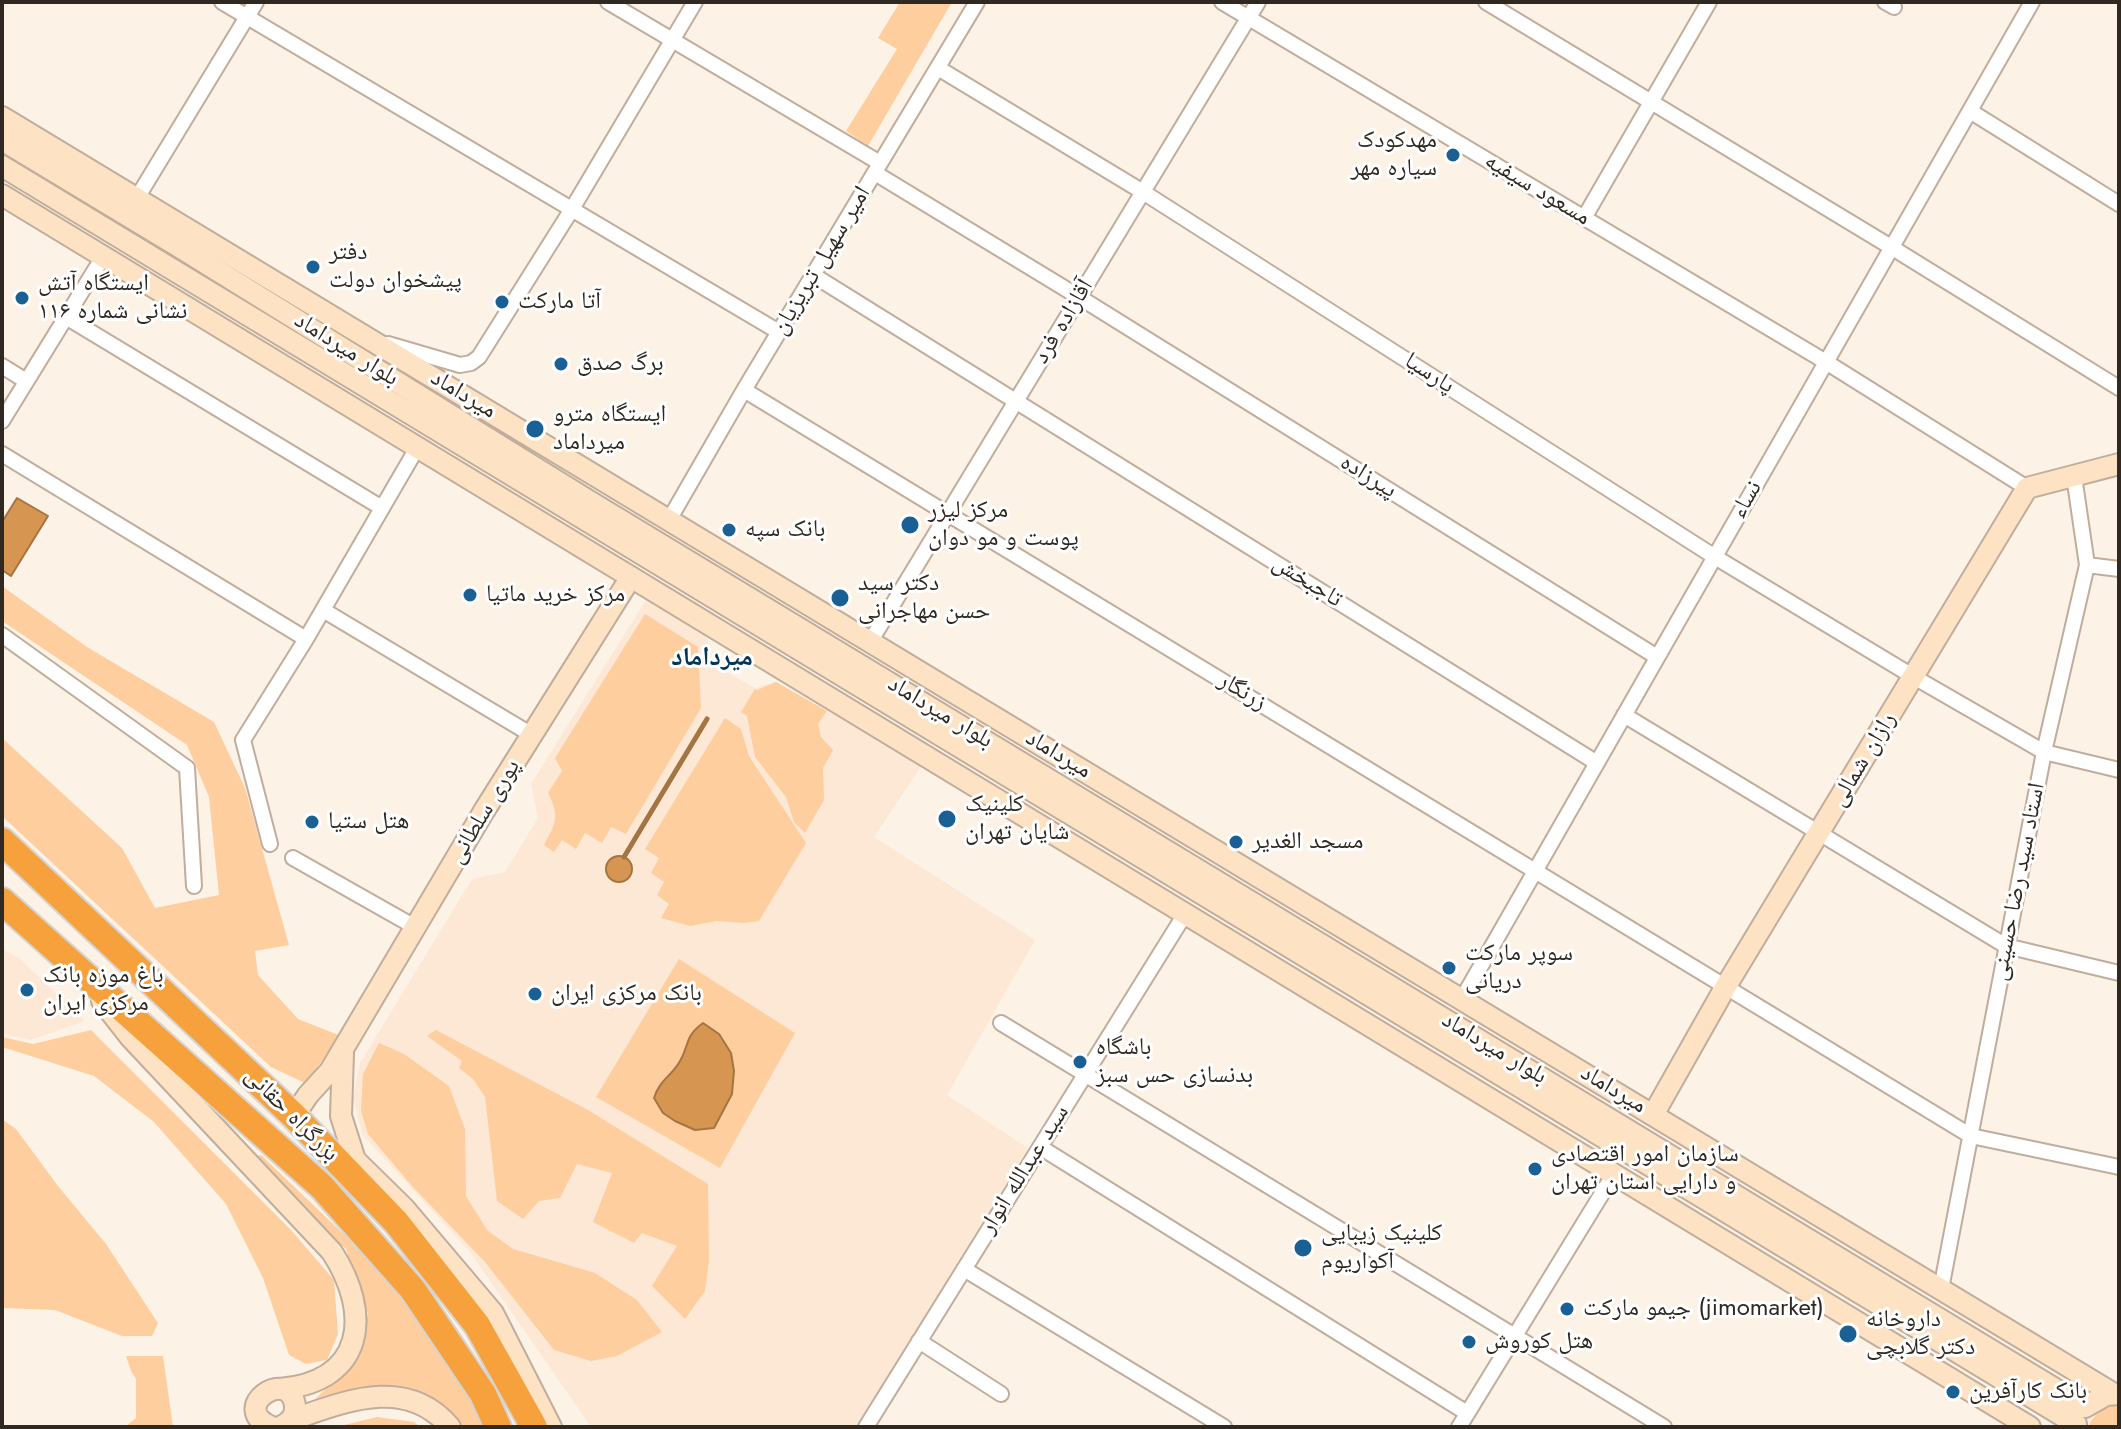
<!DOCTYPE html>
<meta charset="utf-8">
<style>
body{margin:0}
#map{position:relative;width:2121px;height:1429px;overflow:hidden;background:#fdf2e6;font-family:Jost,sans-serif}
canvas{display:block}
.frame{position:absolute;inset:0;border:4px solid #302922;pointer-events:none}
</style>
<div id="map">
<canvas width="2121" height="1429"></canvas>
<div class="frame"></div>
</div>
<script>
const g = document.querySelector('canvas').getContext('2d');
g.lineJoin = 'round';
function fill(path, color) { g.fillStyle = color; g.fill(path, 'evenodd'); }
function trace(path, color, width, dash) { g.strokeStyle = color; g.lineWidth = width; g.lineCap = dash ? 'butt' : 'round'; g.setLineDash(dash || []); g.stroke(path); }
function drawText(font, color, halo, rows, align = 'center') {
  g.font = font + ' Jost,"Noto Naskh Arabic",sans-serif'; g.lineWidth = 6; g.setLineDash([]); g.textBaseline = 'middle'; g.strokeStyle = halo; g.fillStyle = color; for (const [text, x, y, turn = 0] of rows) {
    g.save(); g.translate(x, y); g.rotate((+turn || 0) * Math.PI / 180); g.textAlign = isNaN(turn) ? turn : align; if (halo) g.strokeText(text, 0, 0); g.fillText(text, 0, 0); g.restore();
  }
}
fill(new Path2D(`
 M646,600L707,635L711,663L755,688L776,682L922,765L874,837L1035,940L947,1095L1028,1148L856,1427H591L470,1252L362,1134L353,1097L360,1063L472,879L505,872L538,818L531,784Z
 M2,949L19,958L85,1021L30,1040L2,1033Z`), '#fce8d5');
fill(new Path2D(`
 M900,2H952L868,146L846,131L897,49L878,38Z
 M2,586L87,647L214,722L245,788L289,945L255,951L258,975L298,1019L341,1036L305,1083L271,1067L2,816V738L122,848L155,908L219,895L209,797L187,745L2,621Z
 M645,614L698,647L701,708L626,834L611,827L602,843L585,833L576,849L562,840L554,852L544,845C556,823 560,816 548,793L562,771L555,758Z
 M776,682L827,711L818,724L821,737L833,750L823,768L824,800L805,833L794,822L786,797L755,757L747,716L741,712L755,689L757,690Z
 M725,718L741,729L749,756L806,843L759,921L744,923L717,921L690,926L661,918L669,904L657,895L664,882L651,873L659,858L645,849Z
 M679,959L795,1033L720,1168L596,1097Z
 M91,1030L291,1230L334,1280L338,1334L327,1360L306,1364L289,1355L263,1278L226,1204L154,1122L94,1076L2,1047V1037L33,1044Z
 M436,1030L588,1110L708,1184L709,1261L705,1291L685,1319L652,1286L677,1246L642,1233L634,1243L593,1222L612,1173L577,1164L560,1198L539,1201L523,1219L497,1201L485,1097L473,1079L459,1068L462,1061L427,1036Z
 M379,1043L404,1054L449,1086L465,1129L466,1196L487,1230L513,1249L595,1273L637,1300L662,1332L617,1356L591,1361L554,1350L485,1262L412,1186L368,1134L361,1111L363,1074Z
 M2,1119L16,1129L58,1186L106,1244L158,1323L152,1336H122L55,1310L2,1308Z
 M261,1155L377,1266L420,1314L488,1427H463C457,1418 449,1412 441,1406C401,1376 360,1388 315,1399L354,1362L368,1314L346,1249L251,1158Z
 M126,1356H163L173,1427H125L136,1418V1379L131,1371Z
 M2113,1405H2119V1427H2088C2093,1415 2101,1410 2113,1405Z
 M377,1417L414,1422L420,1427H336Z`), '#fece9f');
const water = new Path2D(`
 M17,498L48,516L11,576L2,570V522Z
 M606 869a13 13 0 1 1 26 0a13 13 0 1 1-26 0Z
 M703,1023L719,1034L731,1053L734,1071L732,1094L714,1128L695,1130L675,1121L663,1113L654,1098C660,1079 672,1076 680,1061C690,1044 684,1037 703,1023Z`);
fill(water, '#d69651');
trace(water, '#a47543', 2);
trace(new Path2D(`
 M624,857L707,719`), '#a47543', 5);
const street = new Path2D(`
 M222,2L779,332
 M608,2L880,163
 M1222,2L1826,362L2027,488
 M1486,2L1891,247L2119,388
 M1885,2L1894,7
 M938,68L1143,192L1715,557L1914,677L2044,752L2119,770
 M1970,111L2119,204
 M875,173L1079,297L1657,657
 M137,198L256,2
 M1584,218L1709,2
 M813,275L1597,763
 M66,317L382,508
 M388,344L460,365L471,363L479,357L572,209L695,2
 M2,366L26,381
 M744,390L1971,1136L2119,1167
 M2,421L103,257
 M2,454L306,639
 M669,520L744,390L977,2
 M2087,565L2119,569
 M323,610L532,735
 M2,635L187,768L194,886
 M870,642L1258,2
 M1624,715L2006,946L2119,973
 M270,844L243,740L306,639L417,448
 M293,858L415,927
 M1462,999L2032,2
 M1001,1023L1664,1427
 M1040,1147L1467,1413
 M964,1269L1224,1427
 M1941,1289L2044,752L2087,565L2074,476
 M919,1341L1001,1394
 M866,1427L1185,914
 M1459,1427L1614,1174`);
const secondary = new Path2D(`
 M2,117L2114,1394
 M2,140L176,245L589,501L2085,1407L2106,1395L2119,1394
 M2,166L2076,1424V1427
 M2,195L2030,1427
 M102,1001L131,1038L332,1252C372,1314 365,1381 280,1389
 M343,1053L341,1116L355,1160L404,1208L493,1313L551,1427
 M1653,1115L1726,986L2027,488L2119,464
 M294,1116L308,1095L330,1071L484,811L631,577
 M291,1420C344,1402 406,1375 450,1427
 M272,1427C226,1408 290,1365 295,1406C296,1416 290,1422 282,1426`);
const highway = new Path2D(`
 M2,841L294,1116L396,1222L477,1325L534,1427
 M2,901L322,1187L413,1290L483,1394L498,1427`);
trace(street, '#c0ad9c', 18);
trace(secondary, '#c0ad9c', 24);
trace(highway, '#d6d4d3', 30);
trace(street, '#fff', 14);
trace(secondary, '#fde3c4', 20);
trace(highway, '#f7a13c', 26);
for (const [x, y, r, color] of [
 [1453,155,8,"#1b6095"],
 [313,267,8,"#1b6095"],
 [22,298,8,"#1b6095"],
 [502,302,8,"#1b6095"],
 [561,364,8,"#1b6095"],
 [535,429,10,"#1b6095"],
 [910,525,10,"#1b6095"],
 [729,530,8,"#1b6095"],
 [470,595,8,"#1b6095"],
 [840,598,10,"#1b6095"],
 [947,819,10,"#1b6095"],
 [312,822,8,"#1b6095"],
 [1236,842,8,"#1b6095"],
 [1449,968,8,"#1b6095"],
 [27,990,8,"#1b6095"],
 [535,994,8,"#1b6095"],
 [1080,1062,8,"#1b6095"],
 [1535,1169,8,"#1b6095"],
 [1303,1248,10,"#1b6095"],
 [1567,1309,8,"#1b6095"],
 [1848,1334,10,"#1b6095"],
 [1469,1342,8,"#1b6095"],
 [1953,1392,8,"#1b6095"]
]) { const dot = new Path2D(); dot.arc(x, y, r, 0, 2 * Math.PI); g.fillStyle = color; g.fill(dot); trace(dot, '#fff', 3); }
drawText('24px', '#302922', '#fff', [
 ["مهدکودک",1437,141,"right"],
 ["سیاره مهر",1437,169,"right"],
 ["دفتر",329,253],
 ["پیشخوان دولت",329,281],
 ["ایستگاه آتش",38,284],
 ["نشانی شماره ۱۱۶",38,312],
 ["آتا مارکت",518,302],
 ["برگ صدق",577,364],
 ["ایستگاه مترو",553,415],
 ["میرداماد",553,443],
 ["مرکز لیزر",928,511],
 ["پوست و مو دوان",928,539],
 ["بانک سپه",745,530],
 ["دکتر سید",858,584],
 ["حسن مهاجرانی",858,612],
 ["مرکز خرید ماتیا",486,595],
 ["کلینیک",965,805],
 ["شایان تهران",965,833],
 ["هتل ستیا",328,822],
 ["مسجد الغدیر",1252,842],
 ["سوپر مارکت",1465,954],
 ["دریانی",1465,982],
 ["باغ موزه بانک",43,976],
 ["مرکزی ایران",43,1004],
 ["بانک مرکزی ایران",551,994],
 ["باشگاه",1096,1048],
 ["بدنسازی حس سبز",1096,1076],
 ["سازمان امور اقتصادی",1551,1155],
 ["و دارایی استان تهران",1551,1183],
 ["کلینیک زیبایی",1321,1234],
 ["آکواریوم",1321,1262],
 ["جیمو مارکت (jimomarket)",1583,1309],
 ["داروخانه",1866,1320],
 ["دکتر گلابچی",1866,1348],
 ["هتل کوروش",1485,1342],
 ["بانک کارآفرین",1969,1392]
], 'left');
drawText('24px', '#302922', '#fff', [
 ["مسعود سیفیه",1537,190,31],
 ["امیر سهیل تبریزیان",822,261,-59],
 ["آقازاده فرد",1064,322,-59],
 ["بلوار میرداماد",346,350,32],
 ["پارسیا",1429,374,33],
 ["میرداماد",463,395,31],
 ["پیرزاده",1368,477,32],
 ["نساء",1747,500,-60],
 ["تاجبخش",1307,582,32],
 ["زرنگار",1242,692,31],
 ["بلوار میرداماد",940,713,31],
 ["میرداماد",1058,755,31],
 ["رازان شمالی",1864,760,-59],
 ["پوری سلطانی",485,812,-59],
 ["استاد سید رضا حسینی",2019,882,-79],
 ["بلوار میرداماد",1494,1049,31],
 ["میرداماد",1613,1090,31],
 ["بزرگراه حقانی",291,1115,45],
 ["سید عبدالله انوار",1025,1170,-58]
]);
drawText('bold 26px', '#04365a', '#fff', [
 ["میرداماد",712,659]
]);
</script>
